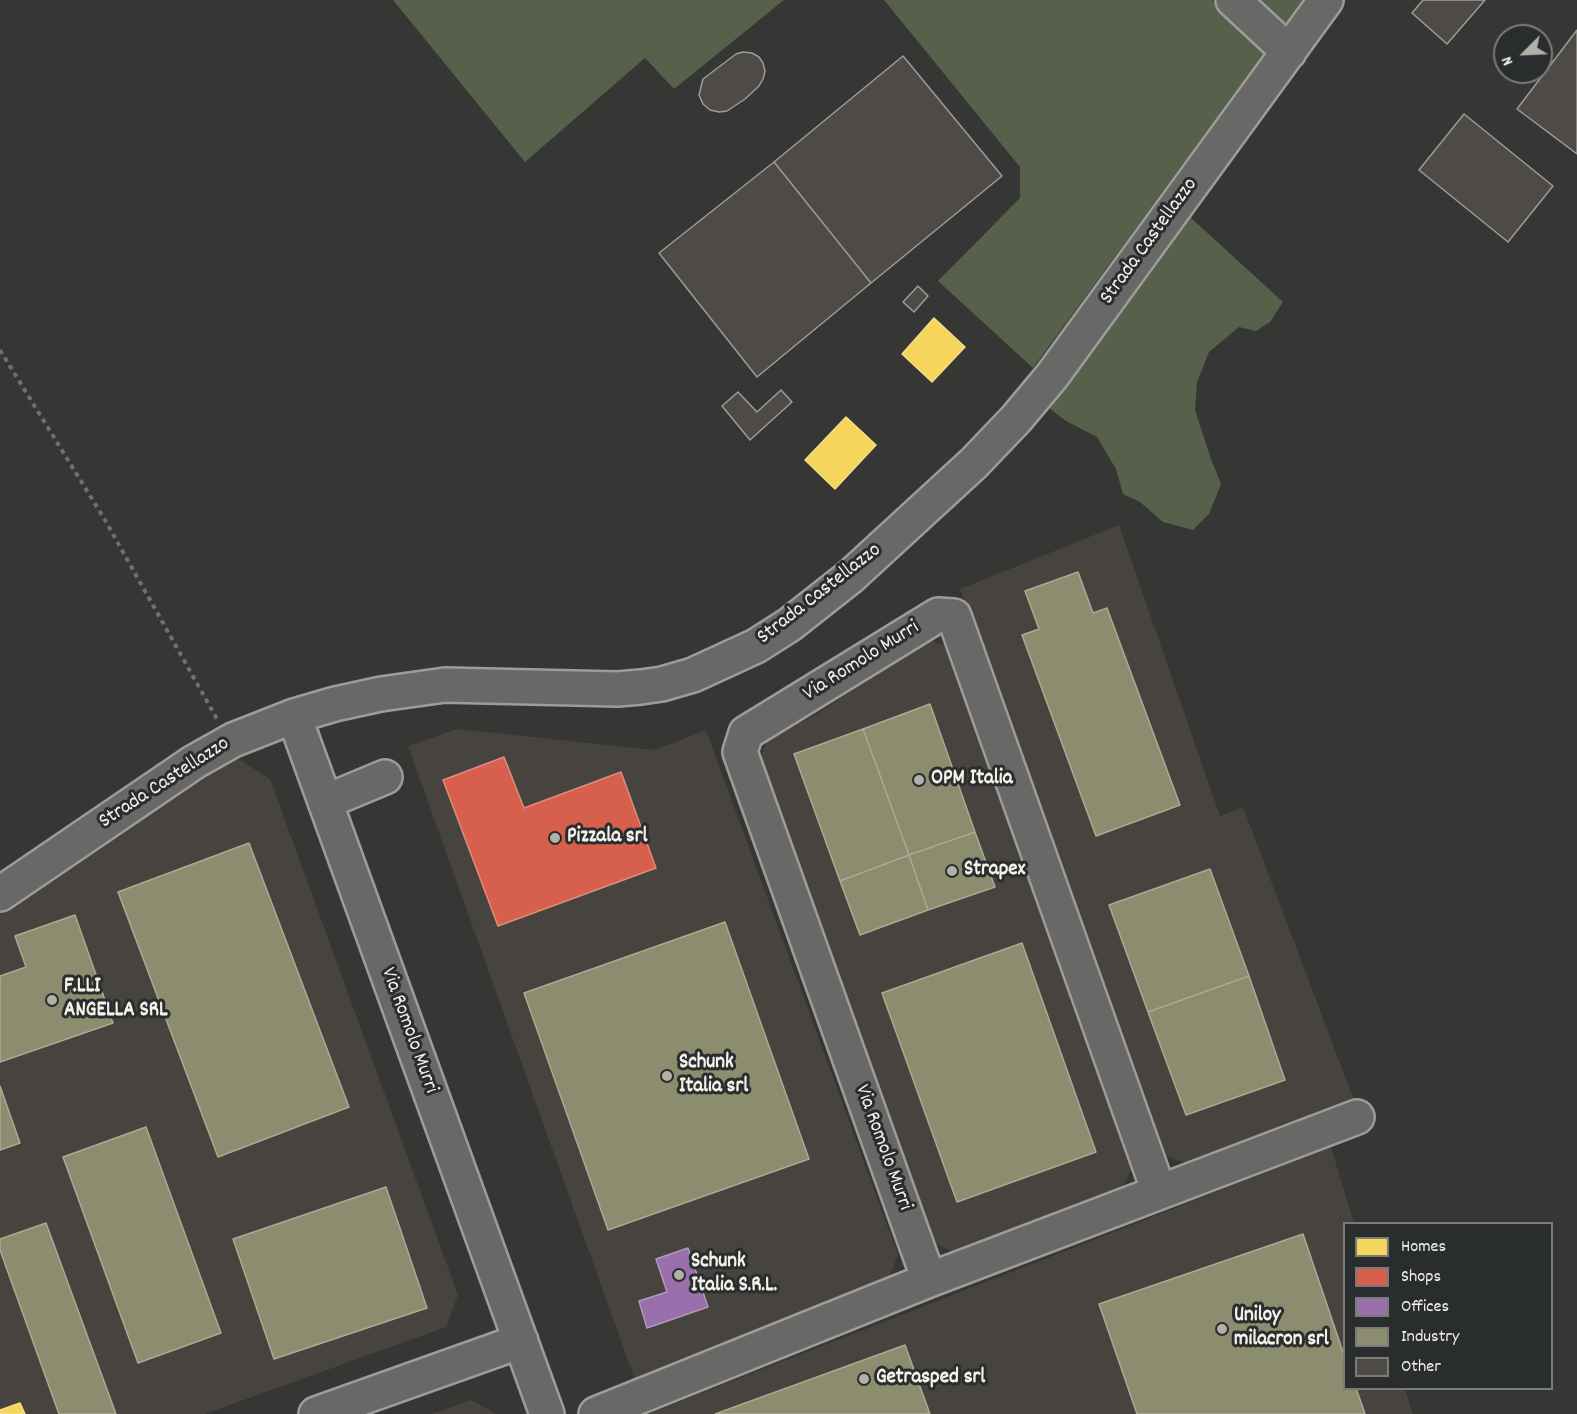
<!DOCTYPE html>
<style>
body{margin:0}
#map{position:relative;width:1577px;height:1414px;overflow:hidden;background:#363635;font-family:Dekko,sans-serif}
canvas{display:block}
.legend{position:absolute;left:1343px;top:1222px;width:210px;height:168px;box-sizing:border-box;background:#2a2d2e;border:2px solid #7b7b78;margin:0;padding:8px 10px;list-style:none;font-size:18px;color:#f4f1e8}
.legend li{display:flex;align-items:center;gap:12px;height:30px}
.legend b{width:30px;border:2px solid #7b7b78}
.north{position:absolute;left:1493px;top:24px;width:60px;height:60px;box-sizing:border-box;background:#2a2d2e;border:2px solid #7b7b78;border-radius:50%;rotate:246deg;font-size:16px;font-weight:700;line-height:24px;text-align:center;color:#f4f1e8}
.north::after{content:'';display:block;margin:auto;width:21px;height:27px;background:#b2b0a9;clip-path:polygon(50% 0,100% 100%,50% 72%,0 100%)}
</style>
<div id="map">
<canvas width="1577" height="1414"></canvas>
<ul class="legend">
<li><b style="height:16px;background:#f6d55c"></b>Homes</li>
<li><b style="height:16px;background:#d6604d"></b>Shops</li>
<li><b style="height:16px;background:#9970ab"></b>Offices</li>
<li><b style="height:16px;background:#8c8c6e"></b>Industry</li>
<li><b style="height:16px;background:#4d4a48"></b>Other</li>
</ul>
<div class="north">N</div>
</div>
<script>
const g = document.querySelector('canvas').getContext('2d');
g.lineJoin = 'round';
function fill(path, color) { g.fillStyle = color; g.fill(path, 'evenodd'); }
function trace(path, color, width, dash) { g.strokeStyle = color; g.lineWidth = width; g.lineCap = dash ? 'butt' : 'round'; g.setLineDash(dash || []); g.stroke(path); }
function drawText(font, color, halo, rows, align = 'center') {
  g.font = font + ' Dekko,sans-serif'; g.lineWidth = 6; g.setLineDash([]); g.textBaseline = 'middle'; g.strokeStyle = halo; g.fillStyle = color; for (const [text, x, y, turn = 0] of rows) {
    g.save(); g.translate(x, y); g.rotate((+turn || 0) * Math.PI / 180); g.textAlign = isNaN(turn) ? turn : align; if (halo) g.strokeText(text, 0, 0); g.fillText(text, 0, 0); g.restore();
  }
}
fill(new Path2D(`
 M1119,525L1220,816L1243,807L1354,1100L1190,1165L1164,1155L960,589Z
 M928,640L947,646L1133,1166L1121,1191L955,1253L931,1241L759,761L768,737L812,717Z
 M457,729L655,750L706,730L898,1255L889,1279L635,1380L408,746Z
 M232,755L270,779L458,1295L446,1327L205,1414H0V911L188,782Z
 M1331,1147L1354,1223L1344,1224V1388L1405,1389L1413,1414H648Z
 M471,1400L496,1414H432Z`), '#47433f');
fill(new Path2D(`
 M393,0H784L674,89L645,58L525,162Z
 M884,0H1212L1266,51L1033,368L938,281L1020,198V167Z
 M1259,0H1304L1286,25Z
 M1190,217L1283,302L1270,322L1256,331L1239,327L1209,352L1197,382L1195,410L1211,459L1221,484L1209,514L1193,530L1163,522L1140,502L1123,494L1116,469L1097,437L1066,421L1049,408Z`), '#56604b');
const homes = new Path2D(`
 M934,318L965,347L932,382L902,354Z
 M846,417L876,445L835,489L805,460Z
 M20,1403L25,1414H0V1410Z`);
fill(homes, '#f6d55c');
trace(homes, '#f5dd86', 1.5);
const shops = new Path2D(`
 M504,757L524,808L621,772L656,868L498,926L443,780Z`);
fill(shops, '#d6604d');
trace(shops, '#df8c7c', 1.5);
const offices = new Path2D(`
 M688,1248L708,1307L647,1328L639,1301L667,1292L656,1259Z`);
fill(offices, '#9970ab');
trace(offices, '#b497bd', 1.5);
const industry = new Path2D(`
 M1078,572L1093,613L1107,608L1180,805L1096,836L1022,635L1039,629L1025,591Z
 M930,704L975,832L909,855L863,729Z
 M863,729L909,855L840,881L794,754Z
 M975,832L995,887L928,910L909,855Z
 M249,843L349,1107L218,1157L118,892Z
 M909,855L928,910L860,935L840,881Z
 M1210,869L1249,976L1148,1012L1109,905Z
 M75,915L113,1023L0,1062V976L26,967L15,936Z
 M725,922L809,1159L608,1230L524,993Z
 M1022,943L1096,1152L957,1202L882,993Z
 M1249,976L1285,1080L1186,1115L1148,1012Z
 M0,1086L20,1143L0,1150Z
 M146,1127L221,1333L138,1363L63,1157Z
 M386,1187L427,1308L274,1359L233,1239Z
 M46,1223L116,1414H59L0,1250V1239Z
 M1303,1234L1344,1355V1388H1356L1365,1414H1137L1099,1304Z
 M905,1345L930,1414H715Z`);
fill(industry, '#8c8c6e');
trace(industry, '#abaa93', 1.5);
const building = new Path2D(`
 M1423,0H1485L1447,44L1412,13Z
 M1577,30V154L1517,109Z
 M743,52L752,53L759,57L763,63L765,71L763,79L759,86L745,99L727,111L719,112L710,110L703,104L699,95L703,79L736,54Z
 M903,56L1002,176L871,283L774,162Z
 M1464,114L1553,186L1508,242L1419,170Z
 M774,162L871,283L757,377L659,253Z
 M918,286L928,296L914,312L903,302Z
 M781,390L792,402L750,440L722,406L738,392L757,412Z`);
fill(building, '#4d4a48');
trace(building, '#9c9c9a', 1.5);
const minor = new Path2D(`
 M1233,0L1289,52
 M294,716L547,1414
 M325,802L385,777
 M0,894L194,762L233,740L294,716L335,704L381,694L445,685L618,689L641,687L662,684L693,675L756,646L789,625L850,577L974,463L1016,419L1052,376L1326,0
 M929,1280L740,752L746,733L938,615L954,616L1159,1192
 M316,1414L521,1341
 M596,1414L929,1280L1357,1117`);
trace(minor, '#9c9c9a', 38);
trace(new Path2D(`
 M0,350L105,520L217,719`), '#70706f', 4, [4.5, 4.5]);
trace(minor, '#696866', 33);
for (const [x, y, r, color] of [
 [919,780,6,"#b2b0a9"],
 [555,838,6,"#b2b0a9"],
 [952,871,6,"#b2b0a9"],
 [52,1000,6,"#b2b0a9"],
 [667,1076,6,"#b2b0a9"],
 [679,1275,6,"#b2b0a9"],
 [1222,1329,6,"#b2b0a9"],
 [864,1379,6,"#b2b0a9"]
]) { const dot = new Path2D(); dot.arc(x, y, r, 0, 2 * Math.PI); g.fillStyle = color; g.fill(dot); trace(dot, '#2a2d2e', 2); }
drawText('21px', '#f4f1e8', '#2a2d2e', [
 ["Strada Castellazzo",1150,242,-54],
 ["Strada Castellazzo",820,595,-38],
 ["Via Romolo Murri",862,662,-32],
 ["Strada Castellazzo",165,784,-33],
 ["Via Romolo Murri",408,1031,70],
 ["Via Romolo Murri",882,1148,70]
]);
drawText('bold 21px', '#f4f1e8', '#2a2d2e', [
 ["OPM Italia",931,780],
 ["Pizzala srl",567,838],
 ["Strapex",964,871],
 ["F.LLI",64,988],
 ["ANGELLA SRL",64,1012],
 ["Schunk",679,1064],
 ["Italia srl",679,1088],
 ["Schunk",691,1263],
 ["Italia S.R.L.",691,1287],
 ["Uniloy",1234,1317],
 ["milacron srl",1234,1341],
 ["Getrasped srl",876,1379]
], 'left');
</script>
